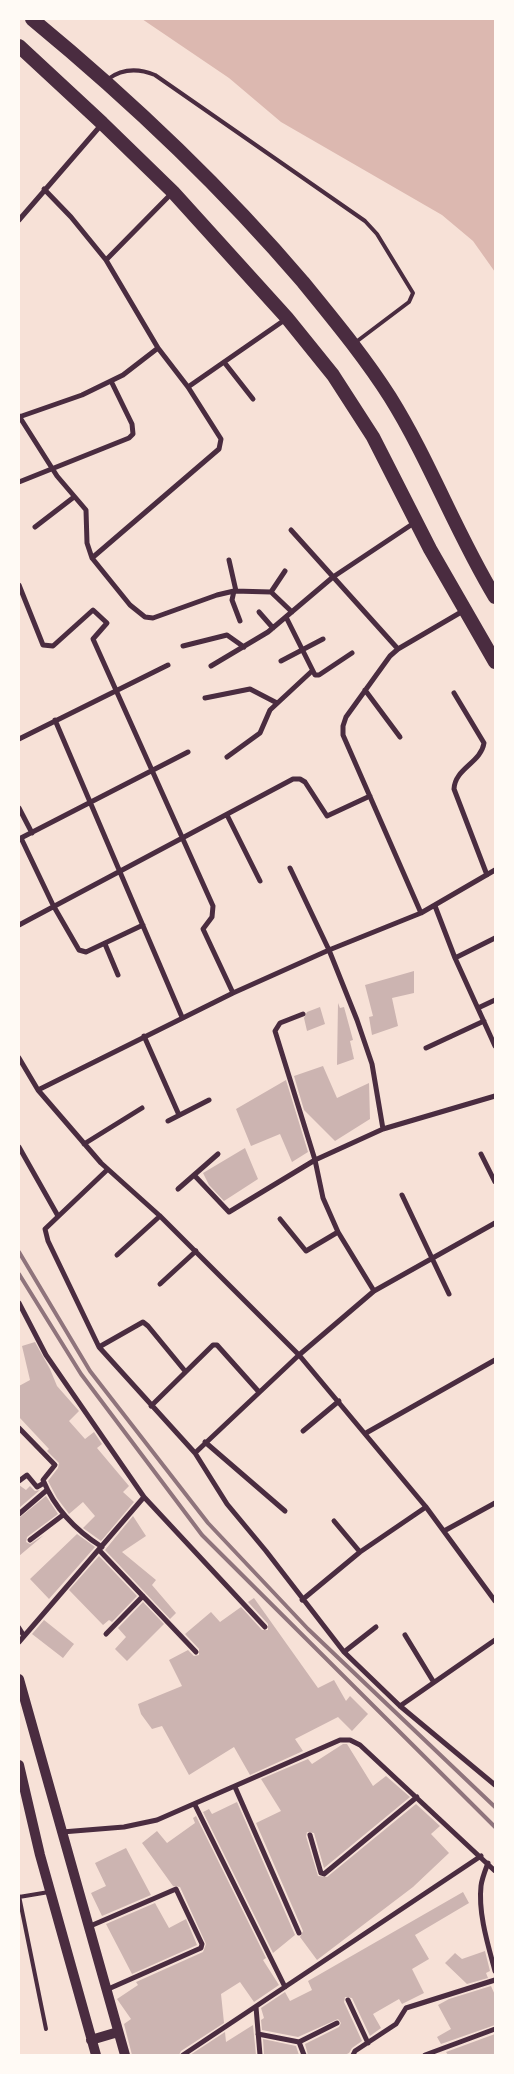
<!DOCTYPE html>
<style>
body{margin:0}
#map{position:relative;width:514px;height:2074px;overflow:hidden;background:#f7e1d7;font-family:"IBM Plex Sans",sans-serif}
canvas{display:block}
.frame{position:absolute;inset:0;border:20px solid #fffaf5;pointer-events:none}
</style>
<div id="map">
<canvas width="514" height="2074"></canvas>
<div class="frame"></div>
</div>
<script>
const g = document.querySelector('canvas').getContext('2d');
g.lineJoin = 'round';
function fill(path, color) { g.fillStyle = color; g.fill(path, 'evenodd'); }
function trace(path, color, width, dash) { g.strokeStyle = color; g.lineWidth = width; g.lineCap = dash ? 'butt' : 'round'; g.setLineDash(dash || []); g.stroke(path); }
fill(new Path2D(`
 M142,19H495V272L473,241L442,215L281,122L229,78Z`), '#dcb8b0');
fill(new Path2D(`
 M414,971V993L392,998L398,1026L372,1035L369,1017L373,1016L365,985Z
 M338,1003L340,1008L344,1007L353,1040L350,1041L354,1059L337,1065Z
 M320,1007L325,1024L307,1031L304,1018L307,1012Z
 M323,1066L337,1098L369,1083L370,1119L335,1141L304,1110L294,1076Z
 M286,1080L308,1152L292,1162L280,1134L251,1146L236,1109Z
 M245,1148L258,1179L224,1201L209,1185L203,1173Z
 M35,1342L50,1369L57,1386L79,1411L69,1421L85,1439L94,1432L102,1444L97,1448L129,1486L123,1492L134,1502L101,1541L83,1528L95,1516L83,1502L69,1514L57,1498L48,1481L58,1468L59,1463L47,1451L49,1449L19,1417V1386L30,1380L22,1346Z
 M19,1485L26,1490L30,1486L35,1491L40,1490L19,1508Z
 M46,1496L58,1514L27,1537L26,1542L30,1544L44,1535L19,1556V1518Z
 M133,1516L146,1536L122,1552L156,1580L152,1585L176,1613L170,1619L105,1550Z
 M77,1534L95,1547L49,1599L30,1579Z
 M99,1556L137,1596L112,1622L109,1620L103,1625L69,1590Z
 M254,1598L318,1688L334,1680L346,1701L350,1696L368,1714L352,1731L338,1717L295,1739L303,1751L250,1775L234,1747L189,1775L162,1726L152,1729L141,1714L138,1704L182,1686L169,1660L188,1650L194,1656L199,1655V1649L185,1634L211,1612L220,1622L241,1607L262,1630H268V1624L248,1602Z
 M143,1602L164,1624L127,1661L115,1649L126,1637L118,1628Z
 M44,1620L74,1644L63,1658L32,1634Z
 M343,1744H347L373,1786L386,1776L410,1797L324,1868L314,1833L307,1832L306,1836L318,1876L327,1877L416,1804L440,1826L431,1834L449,1853L413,1887L317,1960L300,1937L303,1931L256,1823L281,1811L261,1779L308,1759L312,1764Z
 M237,1802L295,1935L273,1953L203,1812L209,1809L212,1814Z
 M196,1816L266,1958L263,1960L279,1985L254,2002L240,1982L221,1994L224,2023L181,2051L179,2055H132L124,2024L131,2019L117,1999L138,1985L136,1982L203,1952L206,1944L180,1887L173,1886L142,1843L157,1831L167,1843L195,1823L193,1818Z
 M126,1848L151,1895L102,1916L91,1893L106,1886L95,1863Z
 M463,1892L469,1903L415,1935L429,1959L412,1969L424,1993L402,2004L399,1999L373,2014L381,2028L370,2036L352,1998L345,1997L344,2002L362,2041L352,2048L349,2053L345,2055H308L305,2044L339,2027L341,2023L338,2019L298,2037L262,2030L261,2020L264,2018L261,2008L285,1992L290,2001L312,1990L308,1981Z
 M155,1903L169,1928L186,1919L197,1945L132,1974L106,1924Z
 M485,1951L490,1971L486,1973L488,1978L467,1984L445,1963L455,1953L462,1959Z
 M491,1986L495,1995V2025L441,2044L437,2037L451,2029L438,2005L449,1999Z
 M253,2025L256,2055H190L225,2032L226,2042Z
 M495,2034V2055H448L446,2052Z
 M263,2039L296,2046L299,2055H264Z`), '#ccb4b1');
trace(new Path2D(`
 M108,79C123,68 138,68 155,75L365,221L377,234L413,293L409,302L356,342
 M19,1896L46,2029
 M19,1897L49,1892`), '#4a2c40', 4);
trace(new Path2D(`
 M44,189L71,217L106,260L158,348
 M19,220L102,124
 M106,260L172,193
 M224,362L253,399
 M188,387L286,319
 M19,416L57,476L86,510L87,543L92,558L130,605L145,617L153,618L217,595L234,591L271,592L292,612
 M19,417L82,395L123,375L158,348L188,387L221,439L219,449L92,558
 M19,482L129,438L133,434L132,424L111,381
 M35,527L74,497
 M291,530L398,649
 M229,560L236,591
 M19,585L43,645L53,646L93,610L107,623L93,639L213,906L212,917L203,929L233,993
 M234,591L232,600L240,621
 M271,592L285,571
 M259,612L273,628
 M286,617L315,675H319L352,653
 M183,646L227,635L244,647
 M281,661L323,639
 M211,666L268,632L333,577L414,523
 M365,690L400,737
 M454,693L484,743C481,763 455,768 454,789L487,875
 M205,698L250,689L277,703
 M55,720L182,1017
 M19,739L168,665
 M227,757L260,733L270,710L312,671
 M19,808L32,833
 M227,815L260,881
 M21,838L53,905L79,950L86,952L143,925
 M19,839L188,752
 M290,868L329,950L357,1020L372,1064L383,1129
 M435,906L455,958L495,1046
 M421,913L343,735V726L346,717L390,656L398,649L463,611
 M19,925L293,779H300L305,782L327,816L370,796
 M105,944L118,975
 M455,958L495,938
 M478,1008L495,1000
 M303,1014L280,1023L275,1031L315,1160L323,1198L338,1232L374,1291
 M144,1036L179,1115
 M426,1048L484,1021
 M19,1058L38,1090L101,1163L160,1216L299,1355L426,1507L495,1601
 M38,1090L233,993L329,950L421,913L495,870
 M168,1121L209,1100
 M84,1144L142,1108
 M19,1147L58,1216
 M481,1154L495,1182
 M107,1170L45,1229L48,1241L99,1347L195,1453L227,1504L266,1551L344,1652L400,1706L495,1785
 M194,1175L229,1212L315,1160L383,1129L495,1096
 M178,1189L218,1154
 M402,1195L449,1294
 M280,1219L306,1251L338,1232
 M117,1255L160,1216
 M160,1284L196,1251
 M19,1303L46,1355L144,1497L265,1627
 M99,1347L143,1322L148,1326L185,1371
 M151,1406L213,1345H217L259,1392
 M19,1428L55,1465L43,1480C55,1509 75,1530 102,1547
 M303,1431L339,1401
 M366,1433L495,1360
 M205,1442L285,1511
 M195,1453L299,1355L374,1291L495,1223
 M19,1481L27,1475L37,1487L44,1483
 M19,1514L47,1490
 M334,1521L360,1552
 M444,1531L495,1503
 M30,1540L63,1515
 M99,1550L196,1652
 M302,1600L360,1552L426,1507
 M19,1628L24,1636
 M106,1634L143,1596
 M405,1635L433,1681
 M19,1642L144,1497
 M344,1652L376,1627
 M400,1706L495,1640
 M235,1787L299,1933
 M195,1805L285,1987
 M62,1832L124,1827L157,1820L340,1740H350L360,1745L495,1871
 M310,1835L321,1873L324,1874L417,1797
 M488,1863C485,1871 482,1878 481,1886C478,1913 488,1945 495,1971
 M88,1927L176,1889L202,1944L201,1948L106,1990
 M348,2000L368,2043
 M256,2007L260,2055
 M258,2034L299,2042L337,2023
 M299,2042L304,2055
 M183,2055L481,1856
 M353,2055L355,2051L396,2024L406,2008L495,1980
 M425,2055L495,2029`), '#4a2c40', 5);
trace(new Path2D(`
 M19,1679L125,2055
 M19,1765L40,1855L96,2055
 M91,2040L118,2032`), '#4a2c40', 10);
trace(new Path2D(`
 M32,19C129,99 221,186 303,282C333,319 364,356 390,397C430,461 456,533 495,597
 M19,46L102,123L173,192L287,318L333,375L373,437L430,549L495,662`), '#4a2c40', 14);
trace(new Path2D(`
 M19,1252L90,1371L208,1523L308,1629L495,1807
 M19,1274L81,1374L202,1535L495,1827`), '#8f747c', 4);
</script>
